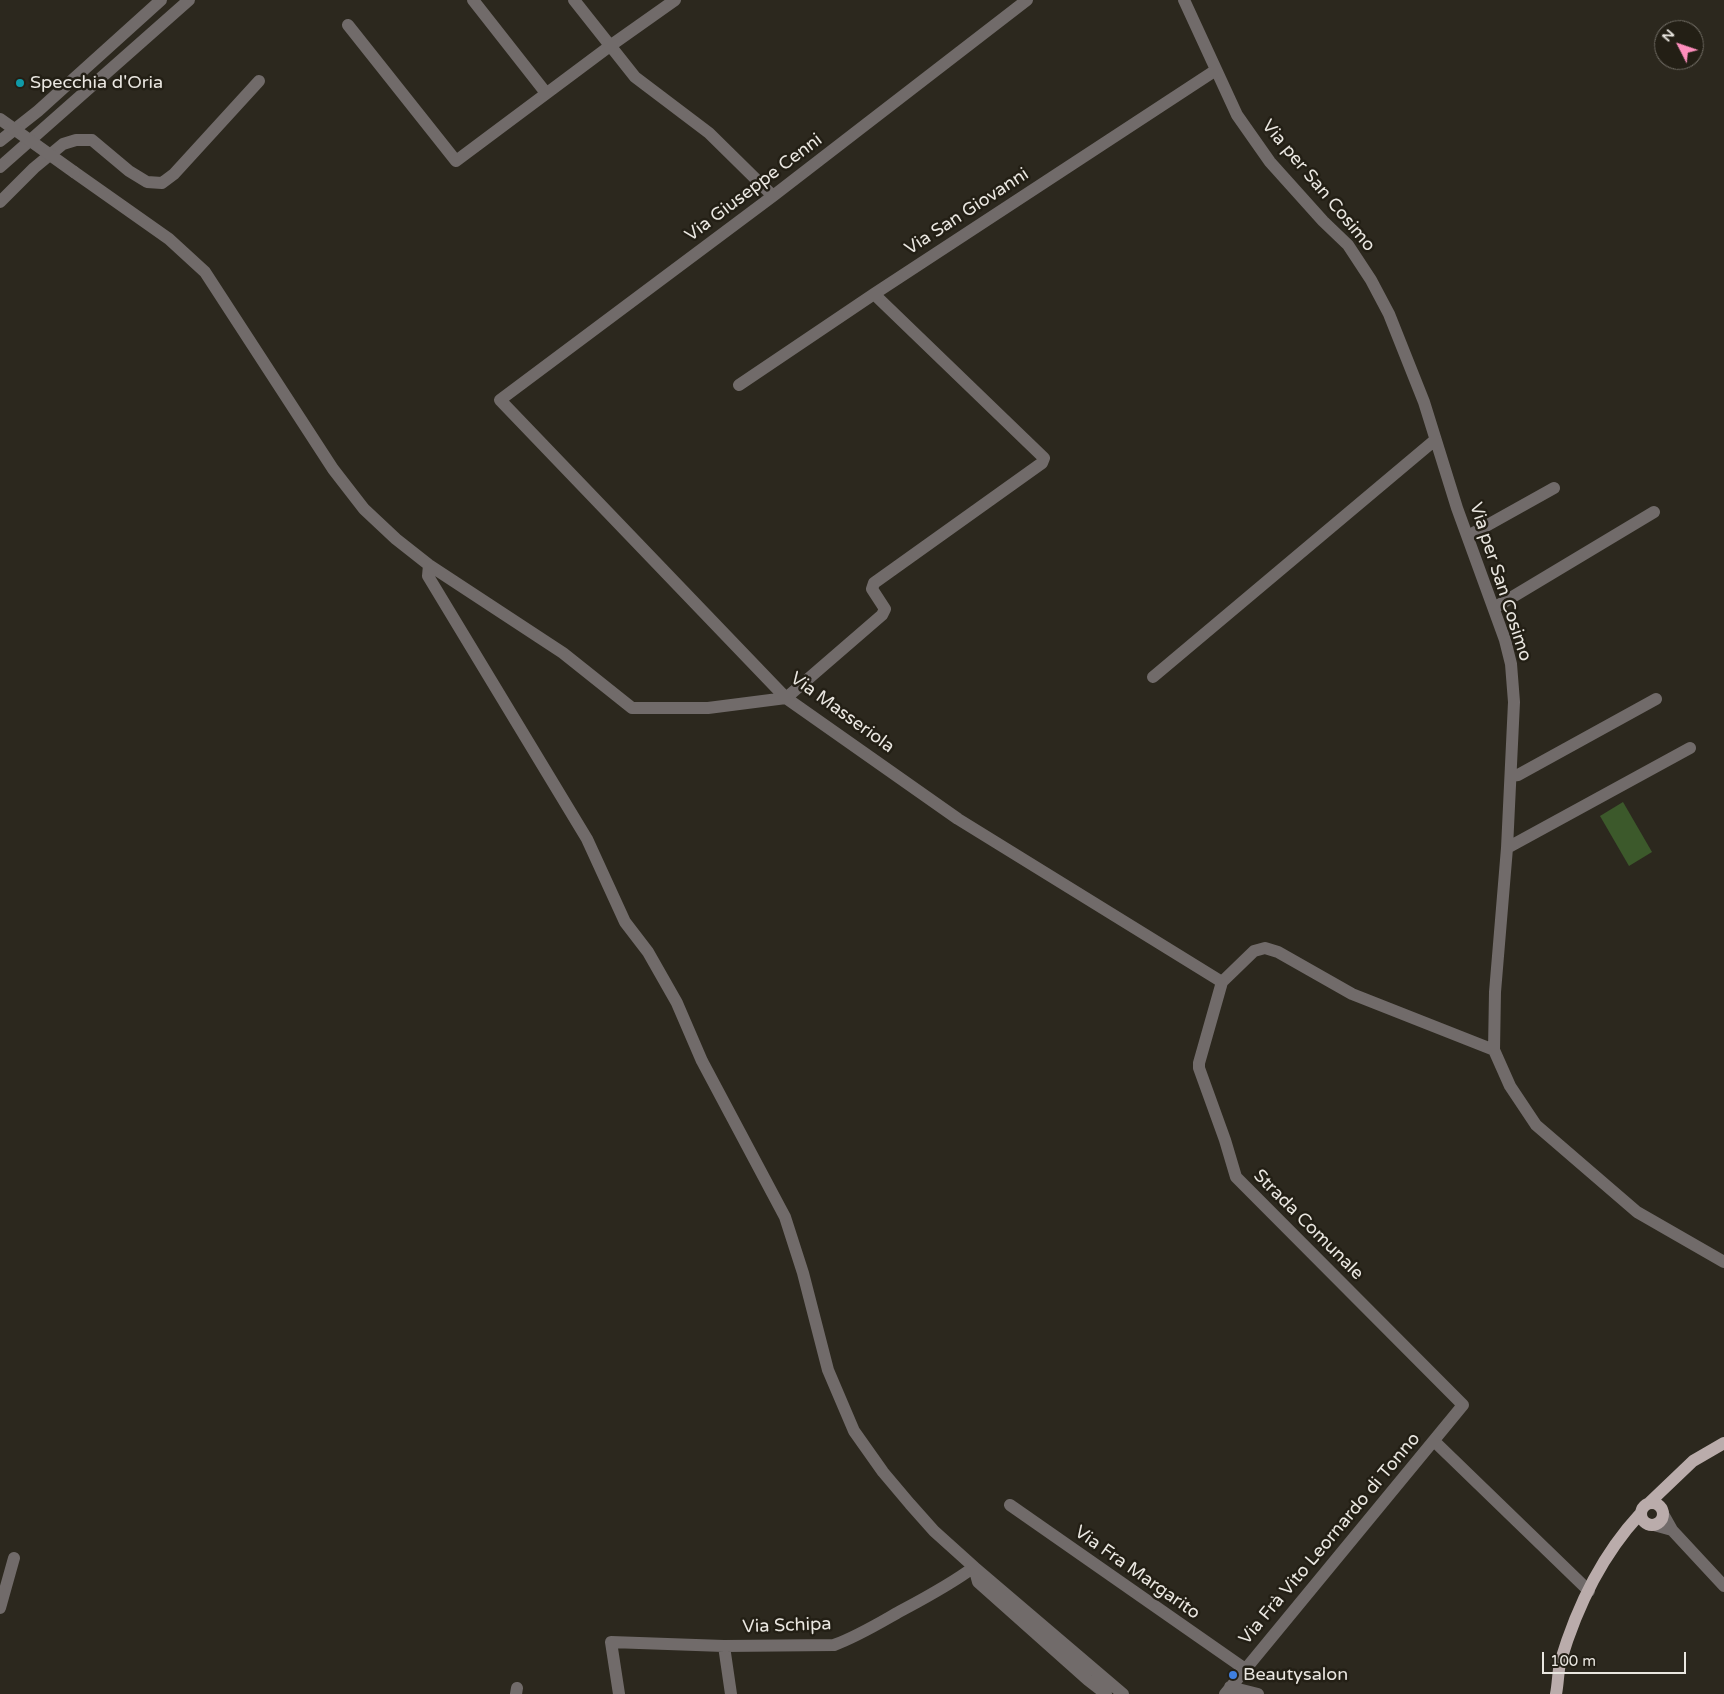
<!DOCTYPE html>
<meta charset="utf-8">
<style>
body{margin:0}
#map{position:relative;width:1724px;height:1694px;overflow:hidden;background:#2c281e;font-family:"Varela Round",sans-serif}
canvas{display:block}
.north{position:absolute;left:1654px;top:20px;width:50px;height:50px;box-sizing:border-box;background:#231f15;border:1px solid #736f67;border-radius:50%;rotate:311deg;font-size:14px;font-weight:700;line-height:20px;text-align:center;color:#eae7e1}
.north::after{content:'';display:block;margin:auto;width:18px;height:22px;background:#fe8ebd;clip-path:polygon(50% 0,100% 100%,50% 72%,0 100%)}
.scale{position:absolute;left:1542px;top:1652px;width:144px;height:22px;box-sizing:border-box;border:2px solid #eae7e1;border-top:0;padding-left:6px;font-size:15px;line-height:18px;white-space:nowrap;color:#eae7e1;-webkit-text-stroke:4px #231f15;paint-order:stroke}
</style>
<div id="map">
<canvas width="1724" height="1694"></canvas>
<div class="north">N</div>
<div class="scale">100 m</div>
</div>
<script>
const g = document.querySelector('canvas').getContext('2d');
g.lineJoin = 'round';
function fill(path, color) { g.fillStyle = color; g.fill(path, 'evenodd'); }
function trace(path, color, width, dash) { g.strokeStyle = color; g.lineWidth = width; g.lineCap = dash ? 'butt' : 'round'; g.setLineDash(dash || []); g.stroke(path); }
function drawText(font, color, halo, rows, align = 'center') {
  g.font = font + ' "Varela Round",sans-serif'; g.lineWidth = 5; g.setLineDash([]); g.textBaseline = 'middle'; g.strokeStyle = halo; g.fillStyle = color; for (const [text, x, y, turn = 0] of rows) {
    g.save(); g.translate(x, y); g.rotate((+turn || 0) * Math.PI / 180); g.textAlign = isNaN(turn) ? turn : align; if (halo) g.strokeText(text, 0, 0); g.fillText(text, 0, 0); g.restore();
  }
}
fill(new Path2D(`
 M1623,802L1652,852L1629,866L1600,816Z`), '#3c592b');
trace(new Path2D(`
 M473,0L546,93
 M574,0L635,77L709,133L773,196
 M1027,0L773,196L500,400L786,698L958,819L1222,982
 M1184,0L1237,115L1270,162L1323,221L1348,245L1371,280L1389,314L1424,402L1457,508L1505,640L1511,664L1514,702L1507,848L1495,992L1494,1050L1510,1086L1536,1125L1637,1212L1724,1262
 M348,25L456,161L610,46L675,0
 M0,141L38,111L161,0
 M0,167L189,0
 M74,172L169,239L205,272L333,469L364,509L396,539L429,565L563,653L632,708H708L786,698L882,615L885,609L872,589L874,583L1042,463L1044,458L874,294
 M0,202L34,168L63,144L76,140H92L129,171L147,182L162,183L174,174L259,81
 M739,385L874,294L1216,70
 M1468,536L1554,488
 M429,565L428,576L587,839L625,922L648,952L677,1003L702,1061L785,1217L803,1273L828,1370L854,1431L883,1472L910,1504L934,1531L974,1567C950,1585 923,1599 897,1613C876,1625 856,1637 834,1645L724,1646L611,1642L619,1694
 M1494,608L1654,512
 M1153,677L1435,440
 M1511,776L1518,775L1656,699
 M1507,848L1690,748
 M1434,1441L1589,1591
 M1010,1505L1245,1669
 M1663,1514L1672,1530L1724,1586
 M1654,1525L1672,1530
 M0,1608L14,1558
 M724,1646L731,1694
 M1230,1687L1258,1694
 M516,1694L517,1688
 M1106,1694L1088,1680L978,1582L974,1567L1123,1694
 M1225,1694L1463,1405L1236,1177L1225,1140L1199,1068V1063L1222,982L1254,951L1265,948L1278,952L1352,994L1494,1050`), '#716b6a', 12);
trace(new Path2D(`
 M1641 1514a11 11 0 1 1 22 0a11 11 0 1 1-22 0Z
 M1649,1503L1693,1461L1724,1443
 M1556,1694C1558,1684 1558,1673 1560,1663C1576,1609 1602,1555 1640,1514`), '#baacab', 12);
trace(new Path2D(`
 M0,119L74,172`), '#716b6a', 12);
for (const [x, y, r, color] of [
 [20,83,5,"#0f9aa8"],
 [1233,1675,5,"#3f7fe0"]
]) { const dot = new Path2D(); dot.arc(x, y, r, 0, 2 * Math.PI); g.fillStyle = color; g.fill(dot); trace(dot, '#231f15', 2); }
drawText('18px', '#eae7e1', '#231f15', [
 ["Specchia d'Oria",30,83],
 ["Beautysalon",1243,1675]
], 'left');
drawText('18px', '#eae7e1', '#231f15', [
 ["Via per San Cosimo",1318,186,50],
 ["Via Giuseppe Cenni",754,188,-37],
 ["Via San Giovanni",967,212,-33],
 ["Via per San Cosimo",1500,582,72],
 ["Via Masseriola",842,713,36],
 ["Strada Comunale",1308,1225,45],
 ["Via Frà Vito Leornardo di Tonno",1330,1539,-50],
 ["Via Fra Margarito",1137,1573,35],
 ["Via Schipa",787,1626,-2]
]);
</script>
